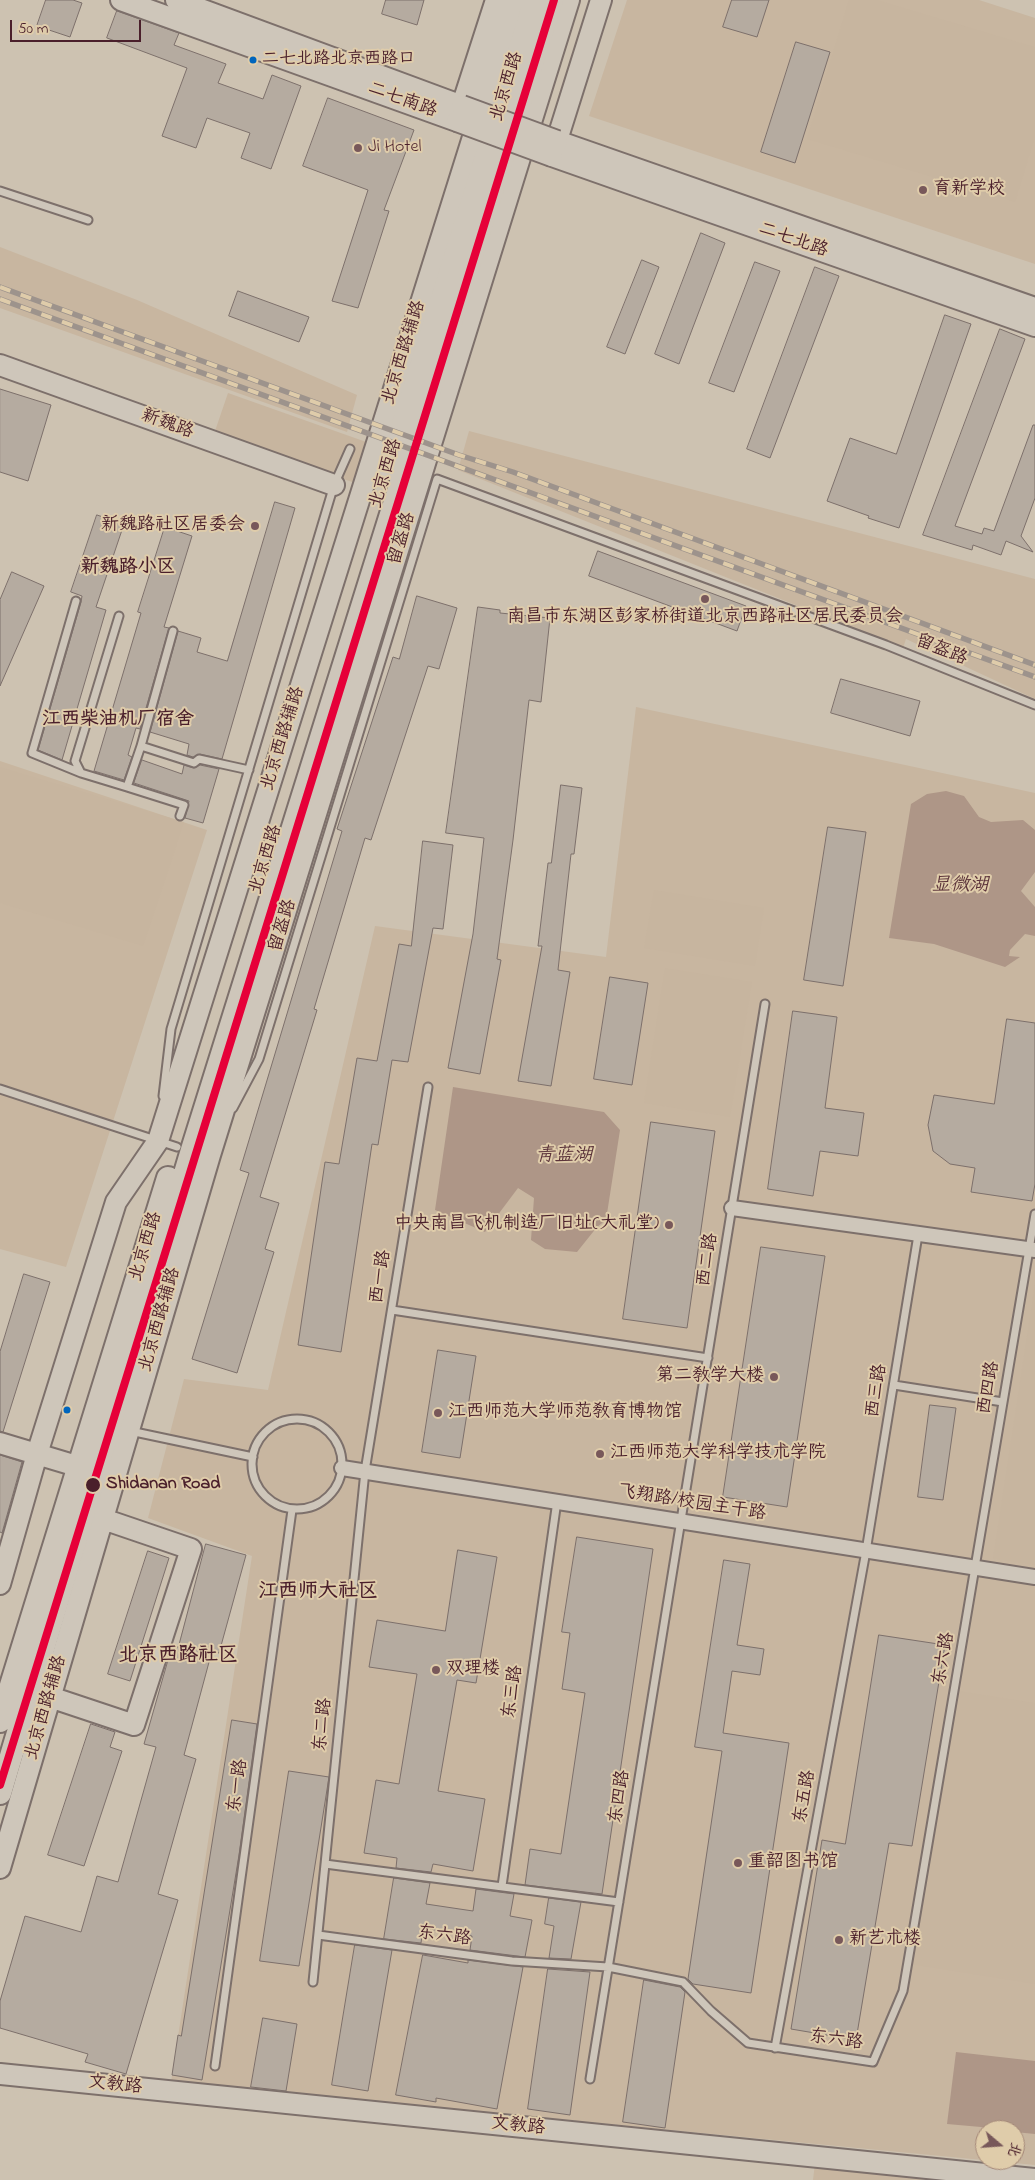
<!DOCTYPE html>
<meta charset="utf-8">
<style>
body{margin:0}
#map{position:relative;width:1035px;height:2180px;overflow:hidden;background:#cdc2b1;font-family:"Indie Flower","LXGW WenKai TC",sans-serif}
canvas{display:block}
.north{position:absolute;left:975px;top:2120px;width:50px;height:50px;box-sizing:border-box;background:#dfccaa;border:1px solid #a38777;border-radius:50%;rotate:108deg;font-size:14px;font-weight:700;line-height:20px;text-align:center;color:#4a1f2b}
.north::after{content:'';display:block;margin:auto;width:18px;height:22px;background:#78585a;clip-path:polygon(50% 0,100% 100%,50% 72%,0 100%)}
.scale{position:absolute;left:10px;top:20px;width:131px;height:22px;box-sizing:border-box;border:2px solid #4a1f2b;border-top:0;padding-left:6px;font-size:15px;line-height:18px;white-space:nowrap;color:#4a1f2b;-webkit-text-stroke:4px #dfccaa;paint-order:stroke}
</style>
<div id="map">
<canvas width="1035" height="2180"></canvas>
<div class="north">北</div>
<div class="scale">50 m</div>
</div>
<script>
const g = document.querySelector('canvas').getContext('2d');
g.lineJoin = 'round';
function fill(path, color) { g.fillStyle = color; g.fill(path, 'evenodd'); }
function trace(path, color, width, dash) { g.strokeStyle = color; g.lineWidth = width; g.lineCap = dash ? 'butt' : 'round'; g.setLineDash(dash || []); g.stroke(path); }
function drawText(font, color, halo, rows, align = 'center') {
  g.font = font + ' "Indie Flower","LXGW WenKai TC",sans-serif'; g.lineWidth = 4; g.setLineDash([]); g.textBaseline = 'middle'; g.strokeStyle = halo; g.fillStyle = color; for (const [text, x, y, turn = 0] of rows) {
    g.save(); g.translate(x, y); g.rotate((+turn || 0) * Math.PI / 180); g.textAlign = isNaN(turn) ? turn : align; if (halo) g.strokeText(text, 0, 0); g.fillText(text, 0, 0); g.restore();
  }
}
fill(new Path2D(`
 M627,0H979L1035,18V264L589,116Z
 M0,247L137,300L357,395L347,432L0,308Z
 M469,431L1035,579V699L906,639L903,648L458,470Z
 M636,707L1035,793V2165L171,2082L252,1556L148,1518L184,1379L268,1390L375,926L606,957ZM985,2130H1015V2160H985Z
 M0,761L207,830L66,1267L0,1249Z
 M815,2163L926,2180H813Z`), '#c8b6a0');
fill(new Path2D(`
 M849,0H877L1035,47V136L1015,202L807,139Z
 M228,393L369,443L355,483L214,434Z
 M0,767L184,822L143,946L0,903Z
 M654,890L764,908L755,966L644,948Z
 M665,968L752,982L730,1117L644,1103Z
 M1035,1284V1565L993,1559Z
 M958,1691L1035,1703V1984L910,1964Z`), '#c7b59f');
fill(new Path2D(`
 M946,791L964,796L979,817L991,822L1023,820L1035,830V872L1021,891L1035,907V936L1025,934L1010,950L1009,956L1020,957L1005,967L934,944L889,938L911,804L927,794Z
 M453,1087L604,1112L620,1130L606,1220L597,1227L577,1252L545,1249L531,1240L534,1198L518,1188L485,1232L435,1210Z
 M956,2052L1035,2061V2134L1015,2132V2130L947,2124Z`), '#ae9687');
const building = new Path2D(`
 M46,0H73L82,3L70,37L37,26Z
 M386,0H424L417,25L382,14Z
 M732,0H769L757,37L723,27Z
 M117,11L179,33L174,45L226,64L218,83L263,99L272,75L301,86L271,169L241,158L250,133L207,118L196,148L162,136L187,68L107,38Z
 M796,42L830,52L795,163L761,152Z
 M328,98L414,130L384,210L389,211L358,308L332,301L368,190L303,166Z
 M701,233L725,243L679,364L655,354Z
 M642,260L659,267L625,354L607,347Z
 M755,262L780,271L734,392L709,383Z
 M815,267L839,276L770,458L747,449Z
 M238,291L309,317L299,342L229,316Z
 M945,315L971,324L899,528L868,518L869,516L827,501L850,438L896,454Z
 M1000,329L1025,339L955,526L982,534L984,528L994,531L1033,425H1035V498L1021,536L1033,552L1006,541L1001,555L973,545L972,550L923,535Z
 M0,389L51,405L28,481L0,472Z
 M275,502L295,508L222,759L200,754L193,757L187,755L189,744L150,732L178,631L201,638L197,652L227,661Z
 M97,515L124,524L96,607L106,610L62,760L38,750L81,602L82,596L71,592Z
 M165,527L192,536L164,627L169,628L140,729L136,728L128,755L132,757L124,780L94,771L141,613L138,612Z
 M598,551L746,606L737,631L589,576Z
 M12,572L44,586L0,686V600Z
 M417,596L457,608L439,669L428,666L371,840L365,838L314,1009L317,1010L260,1197L279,1203L265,1249L274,1252L237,1373L192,1359L249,1173L240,1170L342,831L337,829L393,657L399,659Z
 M478,607L500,610V613L550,618L541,702L529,700L513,840L497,959L501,960L480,1074L448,1068L473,934L484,838L446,833Z
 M841,679L920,701L910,736L831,713Z
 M142,760L182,774L184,765L194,768L200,765L219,769L203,823L185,818L189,801L134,783Z
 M561,785L582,788L574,854H571L558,970L570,972L551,1086L518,1081L542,946H538L548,863H551Z
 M828,827L866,832L843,986L804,980Z
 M423,841L453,845L443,929L433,928L408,1062L392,1060L378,1145L372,1144L341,1352L298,1345L325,1162L339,1164L357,1058L377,1061L399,944L411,946Z
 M610,977L648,983L632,1085L594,1079Z
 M793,1011L837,1017L825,1108L864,1113L858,1156L820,1151L813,1196L768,1189Z
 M1007,1019L1035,1023V1184L1032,1201L971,1192L975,1168L950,1164L933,1151L928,1125L934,1095L994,1104Z
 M651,1122L715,1131L687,1328L623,1319Z
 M761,1247L825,1256L787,1507L723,1497Z
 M24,1274L50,1282L3,1432L0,1431V1352Z
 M438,1350L476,1356L460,1458L422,1452Z
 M930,1405L956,1408L943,1500L918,1497Z
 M0,1455L22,1462L2,1533L0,1532Z
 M577,1537L653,1549L602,1894L525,1885L530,1849L561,1854L585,1693L562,1689L570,1633L562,1632Z
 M206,1544L246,1555L219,1653L212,1651L184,1755L196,1759L158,1894L178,1900L126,2074L85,2062L88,2054L0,2028V2001L25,1916L81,1932L97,1876L118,1882L156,1747L144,1744L172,1646L178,1647Z
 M458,1550L497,1557L476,1683L457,1680L438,1791L485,1799L473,1871L433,1864L431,1872L396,1868L397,1858L364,1853L376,1780L399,1784L417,1674L369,1667L377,1620L445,1631Z
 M148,1551L169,1558L130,1681L108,1674Z
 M724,1560L750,1564L737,1645L764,1649L760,1675L732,1671L723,1733L789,1743L751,1993L693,1984L688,1979L722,1751L695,1747Z
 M879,1635L945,1645L912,1846L889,1843L856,2040L791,2029L822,1840L845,1844Z
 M232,1720L257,1724L239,1855L202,2080L172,2075L178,2035L181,2036Z
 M91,1724L115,1732L110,1747L122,1751L84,1866L48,1855Z
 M289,1771L329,1777L299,1966L260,1961Z
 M394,1878L430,1883L426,1904L473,1911L476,1889L514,1894L510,1916L532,1920L525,1957L470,1950L472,1936L423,1928L421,1943L384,1939Z
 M549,1898L581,1902L571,1959L549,1958L554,1926L545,1924Z
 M355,1945L392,1950L368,2091L332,2085Z
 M423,1955L468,1963V1960L523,1967L497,2109L436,2098V2102L396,2095Z
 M548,1969L590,1972L570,2115L528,2109Z
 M644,1980L680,1987L685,1992L665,2128L623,2122Z
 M263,2018L297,2024L286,2091L251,2087Z`);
fill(building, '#b5aba0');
trace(building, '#7d706b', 1);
const lane = new Path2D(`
 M0,191L88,220
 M76,601L32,753L81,773
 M119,616L75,761L81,773L127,787
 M141,746L173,631
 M180,816L184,805L127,787L141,746L194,763L199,759L249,770
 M0,1089L177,1147
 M163,1096L171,1029L334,485L350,449
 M233,1108L259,1059L437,479L886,645L1035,705
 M392,1310L708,1358
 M894,1385L1003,1402
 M252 1464a45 45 0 1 1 90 0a45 45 0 1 1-90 0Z
 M130,1431L253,1457
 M325,1864L619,1902
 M502,1886L557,1501
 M318,1935L512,1961L608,1967L683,1982L711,2011L748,2043L873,2062L903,1991L1035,1214
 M313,1982L365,1471L428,1087
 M775,2048L866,1551L918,1235
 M215,2066L292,1510
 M590,2079L765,1004`);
const street = new Path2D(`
 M732,1208L1035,1250
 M342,1468L1035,1577`);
const secondary = new Path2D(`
 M121,0L457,121L496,0
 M176,0L462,106
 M601,0L552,156L1035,326
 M557,141L1035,308
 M0,365L334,485
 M0,1443L80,1467
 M0,1584L37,1454L116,1202L158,1141L516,0
 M50,1697L134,1725L191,1549L103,1519
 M0,1868L210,1155L569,0
 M0,2074L1035,2179`);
const primary = new Path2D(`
 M389,469L535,0
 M0,1721L168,1178
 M0,1793L192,1150L552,0`);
trace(lane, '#7d706b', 11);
trace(street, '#7d706b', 18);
trace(secondary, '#7d706b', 24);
trace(primary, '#7d706b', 26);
trace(lane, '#cec6ba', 7);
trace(street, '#cec6ba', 14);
trace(secondary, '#cec6ba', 20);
trace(primary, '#cec6ba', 22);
const rail = new Path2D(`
 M0,287L459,455L513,472L1035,665
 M0,299L1035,677`);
trace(rail, '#9d938c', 5.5);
trace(rail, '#dfccaa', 4, [11]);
const secondaryBridge = new Path2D(`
 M462,106L557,141
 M457,121L552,156`);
trace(secondaryBridge, '#7d706b', 24, []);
trace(secondaryBridge, '#cec6ba', 20);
trace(new Path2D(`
 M0,1785L554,0`), '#e60039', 8);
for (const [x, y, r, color] of [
 [253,60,4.5,"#0065bd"],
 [358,148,5,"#78585a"],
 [923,190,5,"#78585a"],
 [255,526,5,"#78585a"],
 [705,599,5,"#78585a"],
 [669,1225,5,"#78585a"],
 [774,1377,5,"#78585a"],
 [67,1410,4.5,"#0065bd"],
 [438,1413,5,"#78585a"],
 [600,1454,5,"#78585a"],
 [93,1485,8,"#4a1f2b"],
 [436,1670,5,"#78585a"],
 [738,1863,5,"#78585a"],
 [839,1940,5,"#78585a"]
]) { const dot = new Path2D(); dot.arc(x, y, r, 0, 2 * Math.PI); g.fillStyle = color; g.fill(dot); trace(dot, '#dfccaa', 2); }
drawText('17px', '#4a1f2b', '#dfccaa', [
 ["二七北路北京西路口",262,60]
], 'left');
drawText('18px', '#4a1f2b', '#dfccaa', [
 ["北京西路",508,87,-73],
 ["二七南路",402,101,20],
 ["二七北路",793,241,19],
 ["北京西路辅路",405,353,-73],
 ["新魏路",167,425,20],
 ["北京西路",387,474,-73],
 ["留盔路",403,539,-73],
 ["留盔路",941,651,22],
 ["北京西路辅路",284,739,-73],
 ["北京西路",267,860,-73],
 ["留盔路",284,926,-73],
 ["北京西路",147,1247,-73],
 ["西二路",709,1260,-81],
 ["西一路",382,1277,-81],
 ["北京西路辅路",161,1320,-74],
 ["西四路",990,1388,-80],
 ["西三路",878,1391,-81],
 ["飞翔路/校园主干路",692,1504,9],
 ["东六路",945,1659,-80],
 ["东三路",514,1692,-82],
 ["北京西路辅路",47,1708,-74],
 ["东二路",324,1725,-84],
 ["东一路",239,1786,-82],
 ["东四路",621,1797,-81],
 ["东五路",806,1797,-80],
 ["东六路",444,1937,8],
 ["东六路",836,2041,8],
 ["文教路",115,2086,6],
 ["文教路",518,2127,6]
]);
drawText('18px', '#4a1f2b', '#dfccaa', [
 ["Ji Hotel",368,148],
 ["育新学校",933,190],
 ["新魏路社区居委会",245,526,"right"],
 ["南昌市东湖区彭家桥街道北京西路社区居民委员会",705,618,"center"],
 ["中央南昌飞机制造厂旧址(大礼堂)",659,1225,"right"],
 ["第二教学大楼",764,1377,"right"],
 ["江西师范大学师范教育博物馆",448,1413],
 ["江西师范大学科学技术学院",610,1454],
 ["双理楼",446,1670],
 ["重韶图书馆",748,1863],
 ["新艺术楼",849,1940]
], 'left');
drawText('bold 18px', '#4a1f2b', '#dfccaa', [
 ["Shidanan Road",106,1485]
], 'left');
drawText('bold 19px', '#4a1f2b', '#dfccaa', [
 ["新魏路小区",128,569],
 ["江西柴油机厂宿舍",118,721]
]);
drawText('italic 19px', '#5b333a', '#dfccaa', [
 ["显微湖",960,887],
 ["青蓝湖",564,1157]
]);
drawText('bold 20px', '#4a1f2b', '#dfccaa', [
 ["江西师大社区",318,1593],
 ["北京西路社区",178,1657]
]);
</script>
